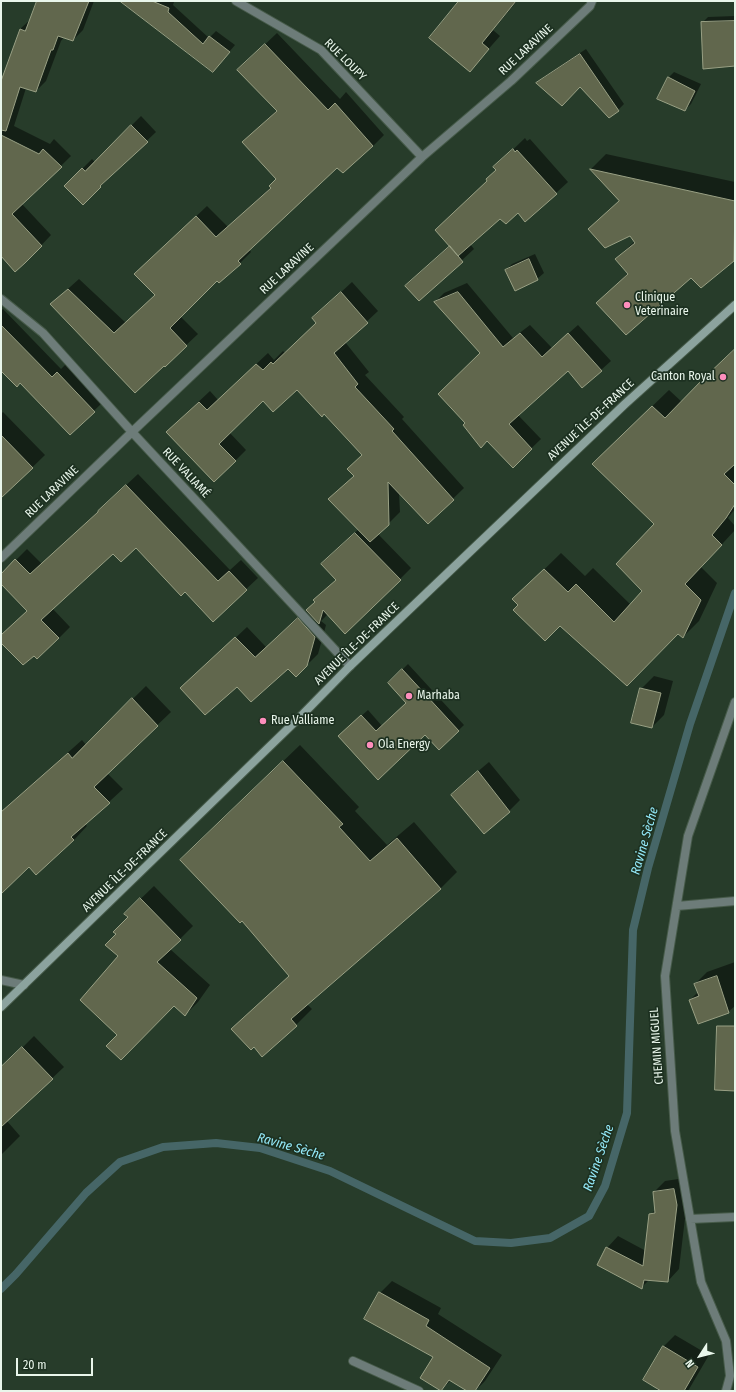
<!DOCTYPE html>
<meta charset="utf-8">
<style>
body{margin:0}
#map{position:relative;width:736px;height:1392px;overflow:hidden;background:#273c2a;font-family:"Fira Sans Condensed",sans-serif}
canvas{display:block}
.frame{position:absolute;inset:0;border:2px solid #e9f6eb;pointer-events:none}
.north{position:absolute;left:680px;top:1336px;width:40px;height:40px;-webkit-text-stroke:3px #1d3121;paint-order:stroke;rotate:234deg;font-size:11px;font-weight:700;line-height:16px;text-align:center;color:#e9f6eb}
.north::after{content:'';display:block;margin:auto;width:14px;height:18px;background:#e9f6eb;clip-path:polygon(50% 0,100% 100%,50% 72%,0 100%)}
.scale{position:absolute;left:16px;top:1358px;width:77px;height:18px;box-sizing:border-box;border:2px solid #e9f6eb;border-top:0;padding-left:5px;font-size:12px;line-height:14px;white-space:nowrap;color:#e9f6eb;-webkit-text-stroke:3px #1d3121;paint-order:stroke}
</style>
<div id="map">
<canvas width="736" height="1392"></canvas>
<div class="frame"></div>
<div class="north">N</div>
<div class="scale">20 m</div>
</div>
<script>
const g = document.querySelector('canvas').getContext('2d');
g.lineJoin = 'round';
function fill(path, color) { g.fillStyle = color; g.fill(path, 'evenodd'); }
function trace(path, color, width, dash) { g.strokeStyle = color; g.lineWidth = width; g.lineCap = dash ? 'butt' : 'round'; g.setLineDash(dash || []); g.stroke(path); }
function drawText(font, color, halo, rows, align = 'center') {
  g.font = font + ' "Fira Sans Condensed",sans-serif'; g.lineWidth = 3.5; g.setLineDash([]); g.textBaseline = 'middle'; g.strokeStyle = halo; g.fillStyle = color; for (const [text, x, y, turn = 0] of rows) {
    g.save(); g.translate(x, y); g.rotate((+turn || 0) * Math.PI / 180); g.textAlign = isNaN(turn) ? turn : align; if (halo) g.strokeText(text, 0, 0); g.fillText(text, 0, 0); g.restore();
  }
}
fill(new Path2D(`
 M38,1H94L83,30L73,40L64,37L61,41L46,81L36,91L26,88L14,126L50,144L54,139L71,156L22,204L51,235L35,252L1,254V84L20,29L31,19Z
 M122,1L174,2L173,5L209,38L216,31L235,45L213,71Z
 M461,1H517L493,30L500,36L470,70Z
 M735,16V65L702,23L708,17Z
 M277,33L340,99L346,92L384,135L373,146L337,166L249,249L251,252L240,263L219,282L217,280L180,316L198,334L165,365L51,304L79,279L126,323L156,295L147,263L207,206L228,227L271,187L277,179L243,142L277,110L238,70Z
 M586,49L624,104L618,110L580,85L538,83L544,77Z
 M674,72L701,84L691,104L685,110L668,78Z
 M141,116L156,132L109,177H110L83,203L65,186L92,159L95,162Z
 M525,138L527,141L530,139L568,182L556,193L518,212L501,217L470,244L474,249L419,300L407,286L450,246L489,180L497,170L495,167Z
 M606,154L735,182V258L701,287L691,276L598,303L628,273L616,259L635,241L631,235L589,229L620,200L591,169Z
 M535,254L544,273L537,279L506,270L512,264Z
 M352,282L378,311L345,342L369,372L365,375L404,417L402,419L464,488L428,523L399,493L400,512L378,534L411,568L400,579L328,614L321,621L326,625L318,654L296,676L288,668L237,685L193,678L247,627L266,647L316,601L315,600L337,579L322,564L359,529L355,476L363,455L324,413L297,388L263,400L229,432L246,450L235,461L178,421L210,391L218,400L268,353L274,360L283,351L285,353L317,323L313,318Z
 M467,283L513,338L530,325L552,348L578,325L611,361L582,387L568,369L518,415L541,439L513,466L488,440L466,423L481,353L435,302L444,293Z
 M3,309L61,369L66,364L103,402L70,434L21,382L17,386L1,370V311Z
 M735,349V509L728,518L735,526V530L701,567L717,583L699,621L683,637L678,632L560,625L520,605L514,599L561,553L585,576L593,568L631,605L644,591L656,524L610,447L669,390L682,402Z
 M3,412L45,455L10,489L1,480V414Z
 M138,474L230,570L241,560L258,578L213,620L185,591L136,547L113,552L52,608L70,627L59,638L34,654L1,642V636L28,610L1,582V575L27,549L42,564Z
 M408,664L464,725L439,749L425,734L339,736L368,710L382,726L407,702L389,683Z
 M654,676L673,681L664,715L652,727L641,689Z
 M146,686L171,712L107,773L123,789L85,824L87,826L74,840L29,866L1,893V812L82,740L86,745Z
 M300,745L359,807L355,811L387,845L414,822L457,872L441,888L307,1004L312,1009L296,1025L254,1046L232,1029L290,975L197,844Z
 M489,762L520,800L509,811L463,784Z
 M154,886L193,926L170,949L210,985L198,1002L185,1015L174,1005L119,1035L120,956L117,934L129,917L125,914Z
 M735,962V1006L728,1012L690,1000L698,992L695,984L707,972Z
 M34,1036L64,1067L7,1121L20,1136L1,1155V1069Z
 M685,1178L688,1193L679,1269L668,1281L650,1279L642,1287L607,1248L618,1236L646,1251L650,1215L656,1209L654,1192L665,1181Z
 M392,1281L441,1308L438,1314L502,1355L485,1381L475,1391H469L451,1380L441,1390L435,1357L380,1293Z
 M675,1335L709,1355L688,1391H655L658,1388L644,1380L664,1346Z`), '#0007');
trace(new Path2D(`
 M1,1289L16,1274L86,1193L120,1162L163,1147L216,1143L260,1148L330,1171L475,1241L511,1243L550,1238L589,1216L605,1186L627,1113L633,930L648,868L690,724L735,593`), '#466667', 8);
const building = new Path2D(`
 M37,1H89L73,41L58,36L53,50H51L36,92L20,87L6,131L1,130V81L20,29L25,31Z
 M120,1H152L169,8L168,12L203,44L209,36L230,52L213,72Z
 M459,1H516L482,43L489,49L470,72L429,38Z
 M735,21V66L703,69L701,22Z
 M265,44L328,110L335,103L373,146L343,173L337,168L238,261L241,264L219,283L217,281L170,328L187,346L165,367L164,366L135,393L50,304L68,289L114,333L155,295L134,274L196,216L216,237L271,188L269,186L276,179L242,142L277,111L237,70Z
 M580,54L619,111L609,118L580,87L562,106L536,83Z
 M668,77L695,91L685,111L657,99Z
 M131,125L148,142L100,186L101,187L83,205L64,186L82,168L85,171Z
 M1,135L39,154L43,149L62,167L12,214L42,246L25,263L15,272L1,256Z
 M513,149L515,152L517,150L557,194L525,222L518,213L506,224L500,219L458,256L435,230L487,181L486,179L496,170L493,167Z
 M590,169L735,201L734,261L701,288L691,278L626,335L596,303L628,274L615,259L635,243L630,236L605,248L588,229L619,201Z
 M450,246L463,262L419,301L405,286Z
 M529,259L538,280L515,291L505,270Z
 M341,292L368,323L334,353L358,384L355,387L394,429L392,431L454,500L428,524L388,482L389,525L370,542L328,499L354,476L347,469L362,455L324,414L322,417L297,390L273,412L263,401L219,444L236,461L214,482L166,432L199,402L207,410L256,364L263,370L271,362L273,364L316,323L312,318Z
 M458,292L503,347L520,333L542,357L568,333L602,371L582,388L568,371L509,424L532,449L513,468L487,441L481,448L463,425L465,423L438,394L480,353L434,302Z
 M1,325L52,377L57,372L95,412L70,435L20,383L17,387L1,371Z
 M735,349V464L724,474L735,485V504L726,518L712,535L722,545L685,584L701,600L683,638L678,634L627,686L560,626L545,641L513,610L518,605L512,599L544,569L568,592L576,584L614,622L642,591L616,564L654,524L592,464L652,406L665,418L704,378Z
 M1,435L33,468L1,498Z
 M126,485L218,581L229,571L247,590L213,622L185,592L181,596L136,548L121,562L113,554L41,620L59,638L37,659L34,656L23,665L1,643V635L27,611L1,584V574L15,559L30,574L98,512V511Z
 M355,533L401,580L345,634L323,610L319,624L306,610L315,602L313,600L336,580L321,564Z
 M298,618L315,637L307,666L296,677L288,669L251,702L237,687L205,715L180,688L235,637L255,657Z
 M402,669L459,731L439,750L425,735L378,780L338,736L361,715L376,731L406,703L388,683Z
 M640,688L661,693L652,728L631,723Z
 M132,698L158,726L94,787L110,803L71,837L74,840L36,875L29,867L1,894V812L68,753L72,758Z
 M283,761L343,824L339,827L370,861L397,838L441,889L291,1019L297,1026L262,1057L254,1047L251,1050L231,1029L289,976L242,921L240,923L180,860Z
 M478,771L510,812L484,834L451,795Z
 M140,898L181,940L157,962L197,998L185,1016L174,1006L121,1060L106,1046L117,1035L80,1000L118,956L105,945L116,934L113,932L128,917L124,914Z
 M717,976L729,1013L698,1024L689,1000L699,996L694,984Z
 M717,1026H735V1091L715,1090Z
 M22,1047L53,1079L1,1127V1067Z
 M674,1189L677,1205L668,1282L644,1280L642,1289L597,1265L606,1247L643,1266L649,1214L655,1213L653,1192Z
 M379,1292L429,1320L426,1326L490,1368L475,1391H467L449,1380L441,1391L420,1378L433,1357L364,1319Z
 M663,1346L698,1367L684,1391H661L643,1380Z`);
fill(building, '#61674d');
trace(building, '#99a084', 1);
const street = new Path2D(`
 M236,1L321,50L422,157
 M1,299L43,333L132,432L350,666
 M1,558L132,432L422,157L511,81L590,6L592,1
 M677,906L735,901
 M1,980L24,985
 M690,1219L735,1217
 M353,1361L419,1391
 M726,1391L730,1376L726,1341L701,1282L675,1131L665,976L688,836L735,702`);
const secondary = new Path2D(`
 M1,1007L303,714L350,666L625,404L735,305`);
trace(street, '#465a49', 10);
trace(secondary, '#465a49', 10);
trace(street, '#6d7c79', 8);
trace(secondary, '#8ca39e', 8);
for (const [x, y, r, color] of [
 [627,305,4,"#fe8ebc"],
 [723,377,4,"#fe8ebc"],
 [409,696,4,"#fe8ebc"],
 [263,721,4,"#fe8ebc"],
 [370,745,4,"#fe8ebc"]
]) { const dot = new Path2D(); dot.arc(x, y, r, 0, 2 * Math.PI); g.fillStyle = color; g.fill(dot); trace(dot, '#1d3121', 1.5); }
drawText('12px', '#e9f6eb', '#1d3121', [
 ["RUE LARAVINE",526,50,-43],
 ["RUE LOUPY",345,60,45],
 ["RUE LARAVINE",287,269,-43],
 ["AVENUE ÎLE-DE-FRANCE",591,420,-43],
 ["RUE VALIAMÉ",186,473,47],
 ["RUE LARAVINE",52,492,-44],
 ["AVENUE ÎLE-DE-FRANCE",357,644,-44],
 ["AVENUE ÎLE-DE-FRANCE",125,871,-44],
 ["CHEMIN MIGUEL",657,1046,-94]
]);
drawText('12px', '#e9f6eb', '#1d3121', [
 ["Clinique",635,298],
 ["Veterinaire",635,312],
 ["Canton Royal",715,377,"right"],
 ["Marhaba",417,696],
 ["Rue Valliame",271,721],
 ["Ola Energy",378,745]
], 'left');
drawText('italic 13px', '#95ebfb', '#1d3121', [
 ["Ravine Sèche",645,841,-74],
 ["Ravine Sèche",291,1147,16],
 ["Ravine Sèche",599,1158,-71]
]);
</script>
